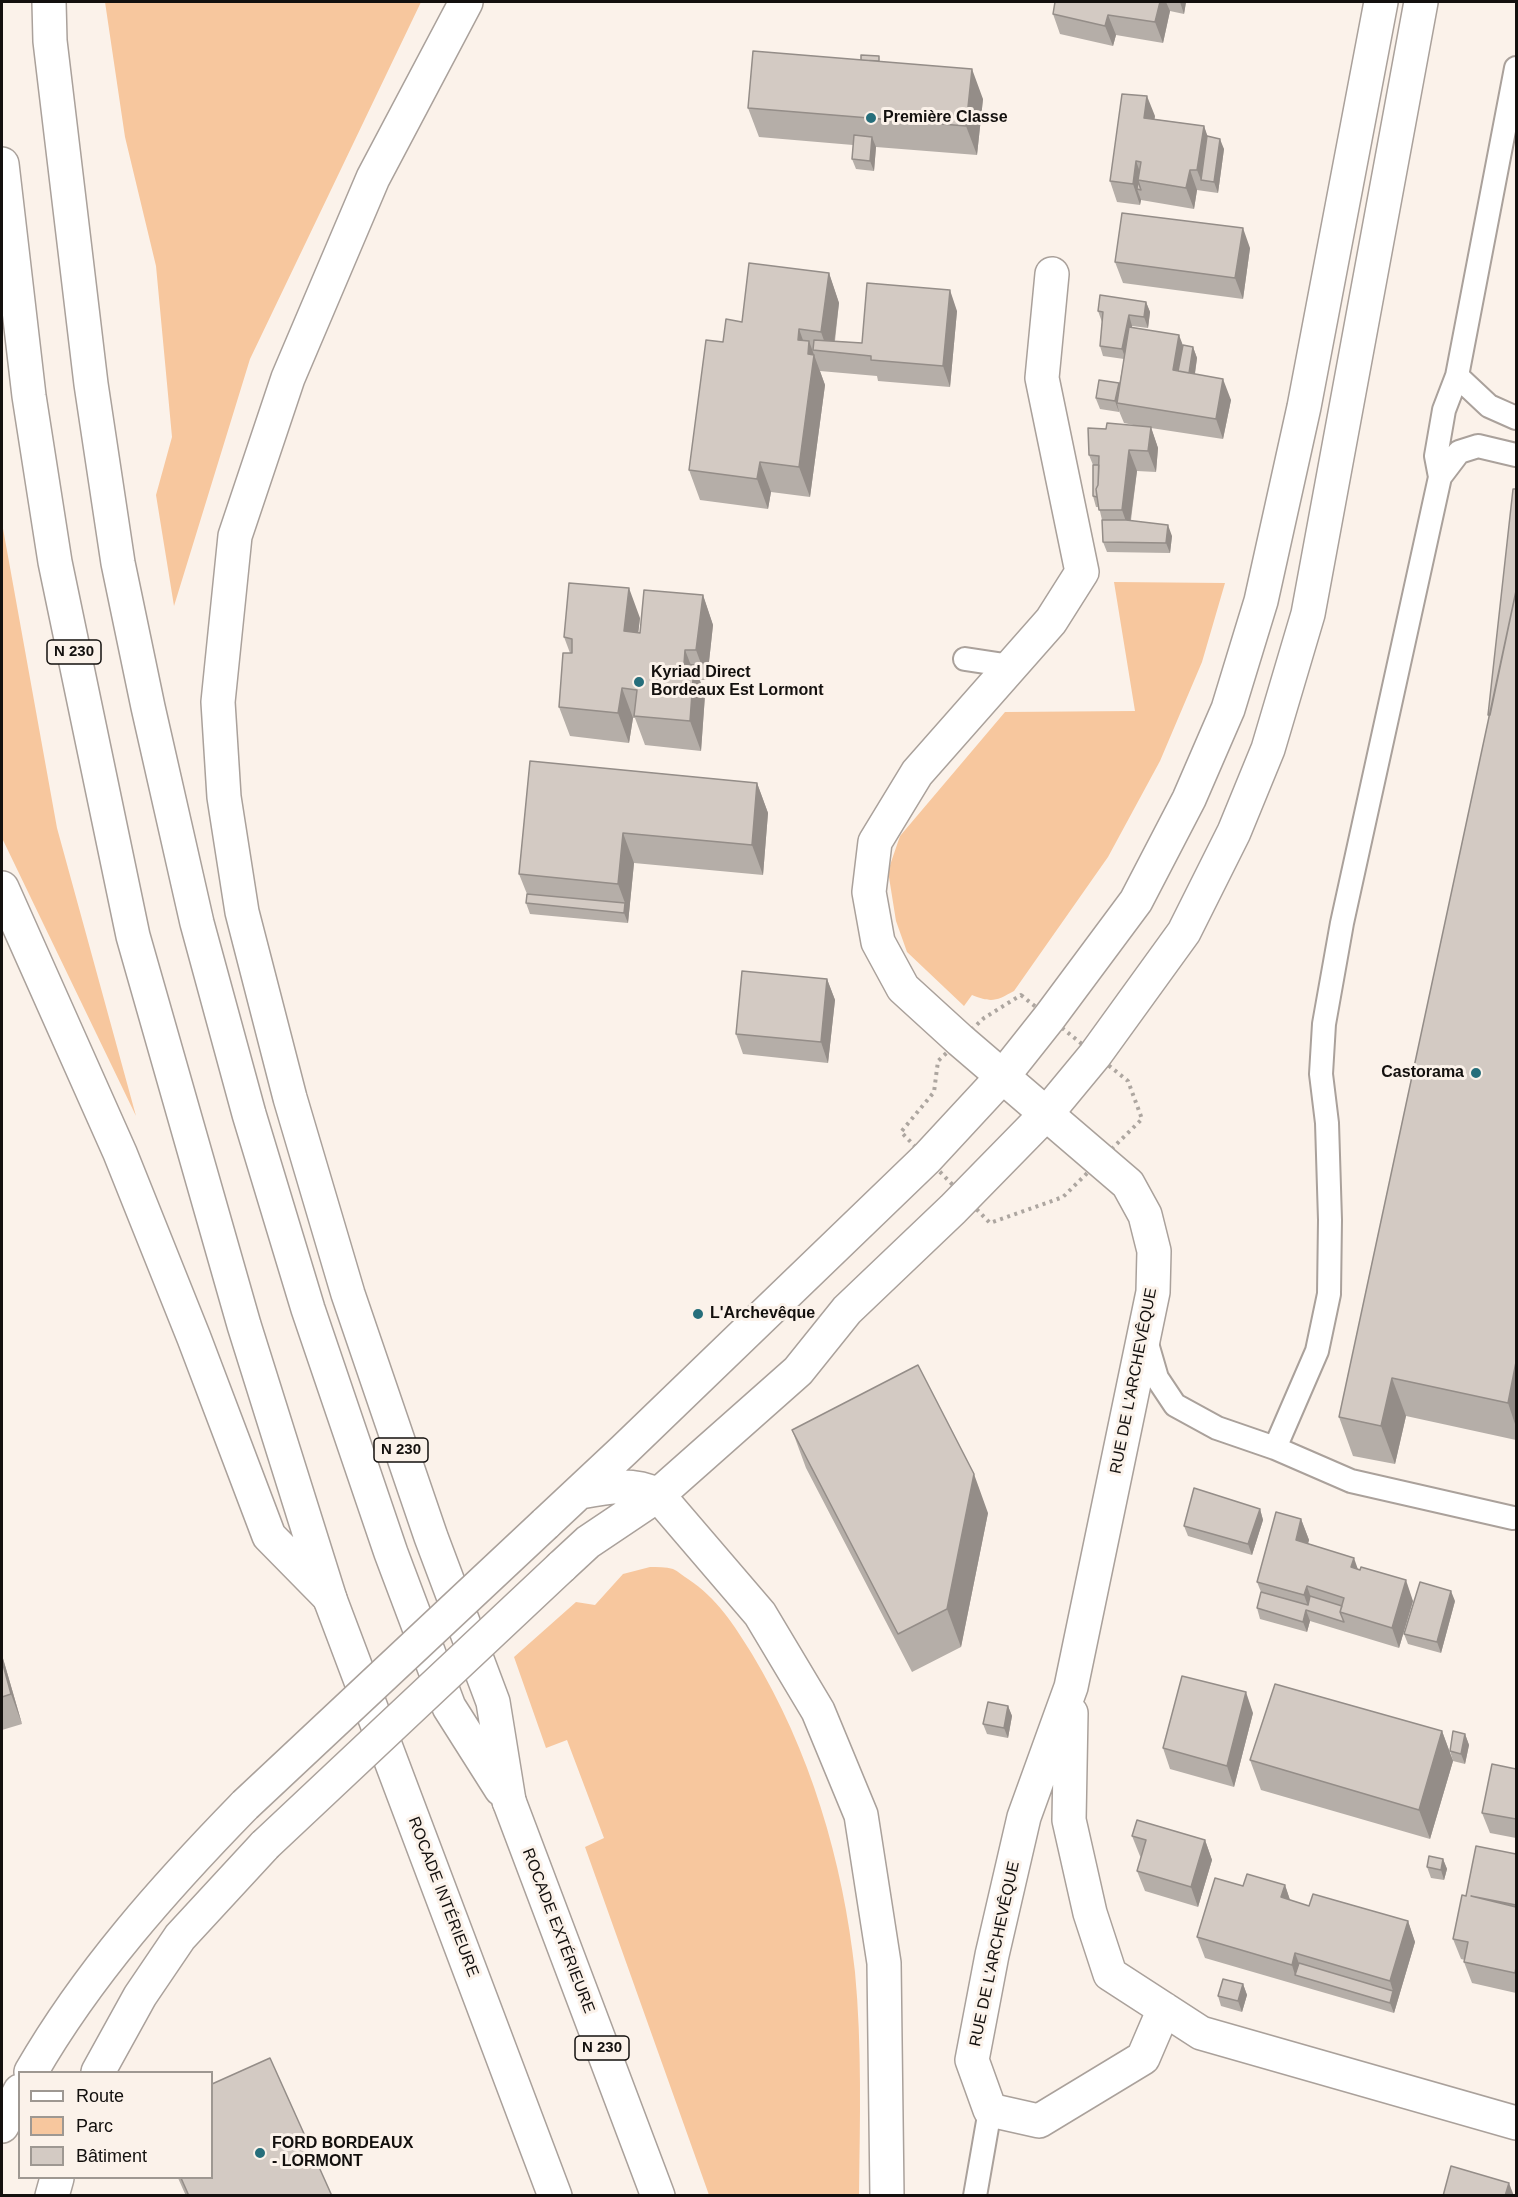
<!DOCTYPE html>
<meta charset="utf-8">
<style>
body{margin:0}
#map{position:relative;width:1518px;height:2197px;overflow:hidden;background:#fbf2ea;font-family:Helvetica,sans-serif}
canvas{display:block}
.frame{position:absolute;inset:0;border:3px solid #13100e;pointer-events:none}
.legend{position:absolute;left:18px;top:2071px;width:195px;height:108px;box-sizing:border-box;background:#fbf2ea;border:2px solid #9e9892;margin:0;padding:8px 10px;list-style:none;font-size:18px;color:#13100e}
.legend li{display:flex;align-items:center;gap:12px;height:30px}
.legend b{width:30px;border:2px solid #9e9892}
</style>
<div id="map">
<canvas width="1518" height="2197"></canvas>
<div class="frame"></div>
<ul class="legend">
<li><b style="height:8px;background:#fff"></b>Route</li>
<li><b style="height:16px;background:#f7c79e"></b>Parc</li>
<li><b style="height:16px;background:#d3cac3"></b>Bâtiment</li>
</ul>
</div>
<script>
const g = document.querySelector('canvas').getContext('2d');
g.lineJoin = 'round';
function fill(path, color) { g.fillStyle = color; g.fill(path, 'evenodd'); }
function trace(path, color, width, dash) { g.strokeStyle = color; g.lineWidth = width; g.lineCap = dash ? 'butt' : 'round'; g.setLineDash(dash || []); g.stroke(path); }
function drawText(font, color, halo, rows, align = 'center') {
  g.font = font + ' Helvetica,sans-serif'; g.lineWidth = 6; g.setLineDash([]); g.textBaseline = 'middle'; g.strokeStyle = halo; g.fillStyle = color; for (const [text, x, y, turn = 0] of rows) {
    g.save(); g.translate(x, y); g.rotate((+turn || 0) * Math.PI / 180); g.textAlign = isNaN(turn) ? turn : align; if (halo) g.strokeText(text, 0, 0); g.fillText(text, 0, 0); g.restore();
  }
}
fill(new Path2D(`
 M105,2H421L250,359L174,606L156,495L172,437L156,266L125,137Z
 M2,523L57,828L136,1116L2,838Z
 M1114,582L1225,583L1202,662L1160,761L1108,857L1014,991C996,1001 992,1003 972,995L964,1006L907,952L896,921L888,871L900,836L1005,712L1135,711Z
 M650,1567C657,1567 666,1567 673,1569C678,1571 683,1576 688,1579C717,1598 734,1625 752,1654C810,1750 843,1861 855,1972C862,2046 860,2121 859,2195H709L585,1847L604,1838L567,1740L546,1748L514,1657L576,1602L595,1605L623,1574Z`), '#f7c79e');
const service = new Path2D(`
 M1457,376L1489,406L1516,418
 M1440,477L1459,452L1478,446L1516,455
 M965,659L1011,666
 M1146,1340L1157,1378L1175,1405L1217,1428L1275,1448L1351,1481L1513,1518
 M1275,1448L1317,1351L1329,1294L1330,1220L1327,1123L1321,1074L1324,1024L1342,923L1440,477L1436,456L1444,410L1457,376L1516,68
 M975,2196L990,2110`);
const minor = new Path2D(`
 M1052,274L1042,378L1082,572L1051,621L917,773L875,842L869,892L878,942L903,988L960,1040L1128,1184L1145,1215L1154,1251L1153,1292L1071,1687L1024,1817L992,1955L972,2060L990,2110L1039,2121L1143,2058L1164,2009
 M1071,1713L1069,1820L1090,1913L1110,1974L1201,2033L1516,2123`);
const secondary = new Path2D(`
 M580,1492C607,1487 632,1482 658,1495
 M545,1524L624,1450L927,1158L1003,1076L1049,1018L1136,901L1189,799L1228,709L1261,601L1304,407L1381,2
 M561,1567L588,1542L658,1495L798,1371L847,1310L953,1209L1047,1113L1095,1055L1184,932L1234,832L1268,749L1308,614L1421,2
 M31,2072C88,1973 165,1887 245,1805
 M98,2072L140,1996L180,1937L265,1845
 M2,2126L20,2091
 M52,2196L57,2178`);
const trunk = new Path2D(`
 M658,1495L760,1614L818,1711L861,1815L884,1963L887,2196
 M330,1599L555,2196
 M509,1801L658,2196`);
const motorway = new Path2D(`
 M49,2L50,41L91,384L118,563L148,707L197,923L249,1114L308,1309L391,1553L449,1707L501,1789
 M466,2L373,178L288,378L235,536L218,702L224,797L242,912L290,1098L348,1294L431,1537L493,1702L509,1801
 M2,164L29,396L55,562L133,936L244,1325L330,1599
 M2,888L120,1153L194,1338L269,1536L327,1595`);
trace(service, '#aaa19b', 26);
trace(minor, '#aaa19b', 36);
trace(secondary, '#aaa19b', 36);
trace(trunk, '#aaa19b', 36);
trace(motorway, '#aaa19b', 36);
trace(new Path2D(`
 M1021,995L1128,1081L1142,1119L1063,1197L990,1223L901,1132L934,1092L938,1061L984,1018Z`), '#ada6a0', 4, [3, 4.5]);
trace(service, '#fff', 22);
trace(minor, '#fff', 33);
trace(secondary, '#fff', 33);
trace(trunk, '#fff', 33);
trace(motorway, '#fff', 33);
const secondaryBridge = new Path2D(`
 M245,1805L545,1524
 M265,1845L561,1567`);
trace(secondaryBridge, '#aaa19b', 36, []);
trace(secondaryBridge, '#fff', 33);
fill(new Path2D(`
 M1055,2H1186L1184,14L1170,11L1163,43L1116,35L1113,46L1060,34L1053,14Z
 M881,61L983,99L977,155L876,147L874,171L856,169L852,159L853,145L759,137L748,108Z
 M1155,116L1154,119L1204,126L1207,136L1224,149L1218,193L1197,190L1194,209L1141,200L1140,205L1117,202L1110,181Z
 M1250,248L1243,299L1123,283L1115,262Z
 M829,273L839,303L835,341L862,343L957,311L950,387L878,381L877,376L820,371L825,385L810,497L771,492L768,509L700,500L689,470L723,342L742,322Z
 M1146,302L1150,312L1148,328L1132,326V328L1183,345L1193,347L1197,358L1195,374L1231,400L1223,439L1151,428L1158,448L1156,472L1137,471L1131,520L1172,536L1170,553L1107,552L1103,542L1102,520L1099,507H1096L1093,496V465L1089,455L1106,429L1143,427L1124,423L1119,411V412L1100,409L1096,399L1119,385L1124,359L1103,356L1100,346L1102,322L1098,311Z
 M1516,489V1440L1406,1416L1395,1464L1353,1456L1339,1417L1489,717L1488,715Z
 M703,595L713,625L707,680H700L705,695L701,751L645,745L635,718H633L629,743L570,736L559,707L570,653L564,637L640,618L638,633H640Z
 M530,761L757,783L768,813L763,875L634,863L628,923L530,914L526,903L527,894L519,874Z
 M827,979L835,1000L828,1063L743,1054L736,1034Z
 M792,1430L988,1513L961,1647L912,1672L806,1468Z
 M1260,1509L1263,1520L1252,1555L1188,1536L1184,1526Z
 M1301,1519L1309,1540L1308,1544L1358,1569L1413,1601L1399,1648L1310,1621L1307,1632L1260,1619L1257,1608L1261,1592L1257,1582Z
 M1455,1601L1441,1653L1408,1644L1404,1634Z
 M2,1655L22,1724L2,1730Z
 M1008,1706L1012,1716L1008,1738L987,1734L983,1724Z
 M1253,1713L1234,1787L1170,1769L1163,1748Z
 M1442,1731L1453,1761L1430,1839L1261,1790L1250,1760Z
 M1465,1734L1469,1745L1465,1764L1453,1761L1450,1751Z
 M1516,1769V1838L1490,1833L1482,1813Z
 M1132,1836L1205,1840L1212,1860L1198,1907L1145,1891L1137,1871L1141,1857L1140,1856Z
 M1516,1854V1993L1472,1983L1464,1962L1465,1960L1461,1959L1453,1939L1466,1896Z
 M1443,1859L1447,1869L1444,1880L1431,1878L1427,1867Z
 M1285,1885L1290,1900L1309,1906L1408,1921L1415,1942L1394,2013L1205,1958L1197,1937L1243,1886Z
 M1243,1984L1247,1995L1242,2012L1221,2006L1218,1996Z
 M178,2178H212L332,2196H186Z`), '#b5aea8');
fill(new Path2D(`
 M1160,2H1166L1170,11L1163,43L1155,22Z
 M1180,2H1186L1184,14Z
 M1108,15L1116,35L1113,46L1105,26Z
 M972,69L983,99L977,155L966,126Z
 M1147,96L1155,116L1152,138L1144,118Z
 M1204,126L1211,146L1201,180L1197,170Z
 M872,137L876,147L874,171L870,161Z
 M1220,139L1224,149L1218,193L1214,182Z
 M1136,161L1143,180H1138L1141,190L1137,189L1141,200L1140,205L1133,184Z
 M1190,170L1197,190L1194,209L1186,188Z
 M1243,228L1250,248L1243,299L1235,278Z
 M829,273L839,303L833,352H828L821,332Z
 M950,290L957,311L950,387L943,366Z
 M1146,302L1150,312L1148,328L1144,317Z
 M1129,315L1132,326L1126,360L1122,349Z
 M799,329L808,354L809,341L825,385L810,497L799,467L798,340Z
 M1179,335L1187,356L1182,381L1173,370Z
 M1193,347L1197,358L1192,393L1188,383Z
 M1223,379L1231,400L1223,439L1216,419Z
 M1119,383L1123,394L1117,403L1119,412L1115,401Z
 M1151,427L1158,448L1156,472L1148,451Z
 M1129,450L1137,471L1129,530L1122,510Z
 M760,462L771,492L768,509L757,479Z
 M1168,525L1172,536L1170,553L1166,543Z
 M629,588L640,618L635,661L624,631Z
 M703,595L713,625L707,680L696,650Z
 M685,650L694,673V665L705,695L701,751L690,721L684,664Z
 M622,688L633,718L629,743L618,713Z
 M757,783L768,813L763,875L752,845Z
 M623,833L634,863L628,923L624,913L625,903L618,884Z
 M827,979L835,1000L828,1063L821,1042Z
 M1516,1362V1427L1508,1403Z
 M1392,1378L1406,1416L1395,1464L1381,1426Z
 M974,1474L988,1513L961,1647L947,1609Z
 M1260,1509L1263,1520L1252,1555L1248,1544Z
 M1301,1519L1309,1540L1303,1560L1296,1540Z
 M1354,1558L1361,1578L1351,1567Z
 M1406,1580L1413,1601L1399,1648L1392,1628Z
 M1307,1586L1314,1607L1310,1612L1304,1595Z
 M1451,1591L1455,1601L1441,1653L1437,1642Z
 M1306,1610L1310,1621L1307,1632L1303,1622Z
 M2,1655L22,1724L11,1694L2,1661Z
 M1246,1692L1253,1713L1234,1787L1227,1766Z
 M1008,1706L1012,1716L1008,1738L1004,1728Z
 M1442,1731L1453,1761L1430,1839L1419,1810Z
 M1465,1734L1469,1745L1465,1764L1461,1754Z
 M1205,1840L1212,1860L1198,1907L1191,1887Z
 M1443,1859L1447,1869L1444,1880L1441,1870Z
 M1285,1885L1292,1906L1281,1897Z
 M1408,1921L1415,1942L1394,2013L1390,2003L1393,1991L1390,1981Z
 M1295,1953L1303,1974L1295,1975L1292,1965Z
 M1243,1984L1247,1995L1242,2012L1238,2001Z
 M1509,2183L1514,2196H1505Z`), '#948d88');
const building = new Path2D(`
 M1055,2H1160L1155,22L1108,15L1105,26L1053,14Z
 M753,51L972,69L966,126L748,108Z
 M861,55L879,56V61L861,60Z
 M1122,94L1147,96L1144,118L1204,126L1197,170H1190L1186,188L1138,180L1141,162L1136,161L1133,184L1110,181Z
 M854,135L872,137L870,161L852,159Z
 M1207,136L1220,139L1214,182L1201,180Z
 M1138,181L1141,190L1137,189Z
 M1122,213L1243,228L1235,278L1115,262Z
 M749,263L829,273L821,332L799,329L798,340L809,341L808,354L814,355L799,467L760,462L757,479L689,470L706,340L723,342L726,319L742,322Z
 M867,283L950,290L943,366L871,360V356L813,350L814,340L862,343Z
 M1100,295L1146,302L1144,317L1129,315L1122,349L1100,346L1103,312L1098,311Z
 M1129,327L1179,335L1173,370L1223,379L1216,419L1117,403Z
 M1183,345L1193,347L1189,373L1178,371Z
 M1099,380L1119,383L1115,401L1096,398Z
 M1107,423L1151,427L1148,451L1129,450L1122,510H1099L1096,489L1098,485L1099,456L1089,455L1088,428L1106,429Z
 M1093,465H1099L1098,485L1096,489L1097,497L1093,496Z
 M1513,489H1516V591L1490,715H1488Z
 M1102,520H1126L1168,525L1166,543L1103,542Z
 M569,583L629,588L624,631L640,633L644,590L703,595L696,650H685L684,664L694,665L690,721L634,716L637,690L622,688L618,713L559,707L563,653H572V639L564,637Z
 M1516,591V1362L1508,1403L1392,1378L1381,1426L1339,1417Z
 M530,761L757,783L752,845L623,833L618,884L519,874Z
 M527,894L625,903L624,913L526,903Z
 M742,971L827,979L821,1042L736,1034Z
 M918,1365L974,1474L947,1609L898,1634L792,1430Z
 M1194,1488L1260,1509L1248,1544L1184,1526Z
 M1276,1512L1301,1519L1296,1540L1354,1558L1351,1567L1360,1570L1361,1567L1406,1580L1392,1628L1340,1612L1344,1598L1307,1586L1304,1595L1257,1582Z
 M1420,1582L1451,1591L1437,1642L1404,1634Z
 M1261,1592L1308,1605L1310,1596L1342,1606L1340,1612L1344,1622L1306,1610L1303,1622L1257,1608Z
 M2,1661L11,1694L2,1697Z
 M1182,1676L1246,1692L1227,1766L1163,1748Z
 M1275,1684L1442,1731L1419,1810L1250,1760Z
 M988,1702L1008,1706L1004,1728L983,1724Z
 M1453,1731L1465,1734L1461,1754L1450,1751Z
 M1492,1764L1516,1769V1819L1482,1813Z
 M1137,1820L1205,1840L1191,1887L1137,1871L1146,1840L1132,1836Z
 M1476,1846L1516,1854V1905L1471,1896L1516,1907V1968L1515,1973L1464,1962L1468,1942L1453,1939L1462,1895L1466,1896Z
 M1429,1856L1443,1859L1441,1870L1427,1867Z
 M1247,1874L1285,1885L1281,1897L1309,1906L1313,1894L1408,1921L1390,1981L1295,1953L1292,1965L1197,1937L1215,1878L1243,1886Z
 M1299,1963L1393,1991L1390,2003L1295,1975Z
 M1223,1979L1243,1984L1238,2001L1218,1996Z
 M270,2058L332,2196H189L181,2178H212V2084Z
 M1451,2166L1509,2183L1505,2196H1443Z`);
fill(building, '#d3cac3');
trace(building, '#948d88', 1.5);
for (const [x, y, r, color] of [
 [871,118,6,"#266e7b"],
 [639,682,6,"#266e7b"],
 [1476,1073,6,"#266e7b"],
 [698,1314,6,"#266e7b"],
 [260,2153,6,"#266e7b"]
]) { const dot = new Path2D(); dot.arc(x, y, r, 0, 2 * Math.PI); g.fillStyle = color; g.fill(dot); trace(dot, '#fbf2ea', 2); }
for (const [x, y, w] of [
 [74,652,54],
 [401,1450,54],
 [602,2048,54]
]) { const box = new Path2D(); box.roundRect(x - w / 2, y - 12, w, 24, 4.5); g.fillStyle = '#fbf2ea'; g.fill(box); trace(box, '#13100e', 1.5); }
drawText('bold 15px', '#13100e', null, [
 ["N 230",74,652],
 ["N 230",401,1450],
 ["N 230",602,2048]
]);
drawText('bold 16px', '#13100e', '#fbf2ea', [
 ["Première Classe",883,118],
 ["Kyriad Direct",651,673],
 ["Bordeaux Est Lormont",651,691],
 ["Castorama",1464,1073,"right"],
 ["L'Archevêque",710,1314],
 ["FORD BORDEAUX",272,2144],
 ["- LORMONT",272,2162]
], 'left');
drawText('16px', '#13100e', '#fbf2ea', [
 ["RUE DE L'ARCHEVÊQUE",1134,1381,-79],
 ["ROCADE INTÉRIEURE",443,1897,69],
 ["ROCADE EXTÉRIEURE",558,1931,69],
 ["RUE DE L'ARCHEVÊQUE",995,1954,-78]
]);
</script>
